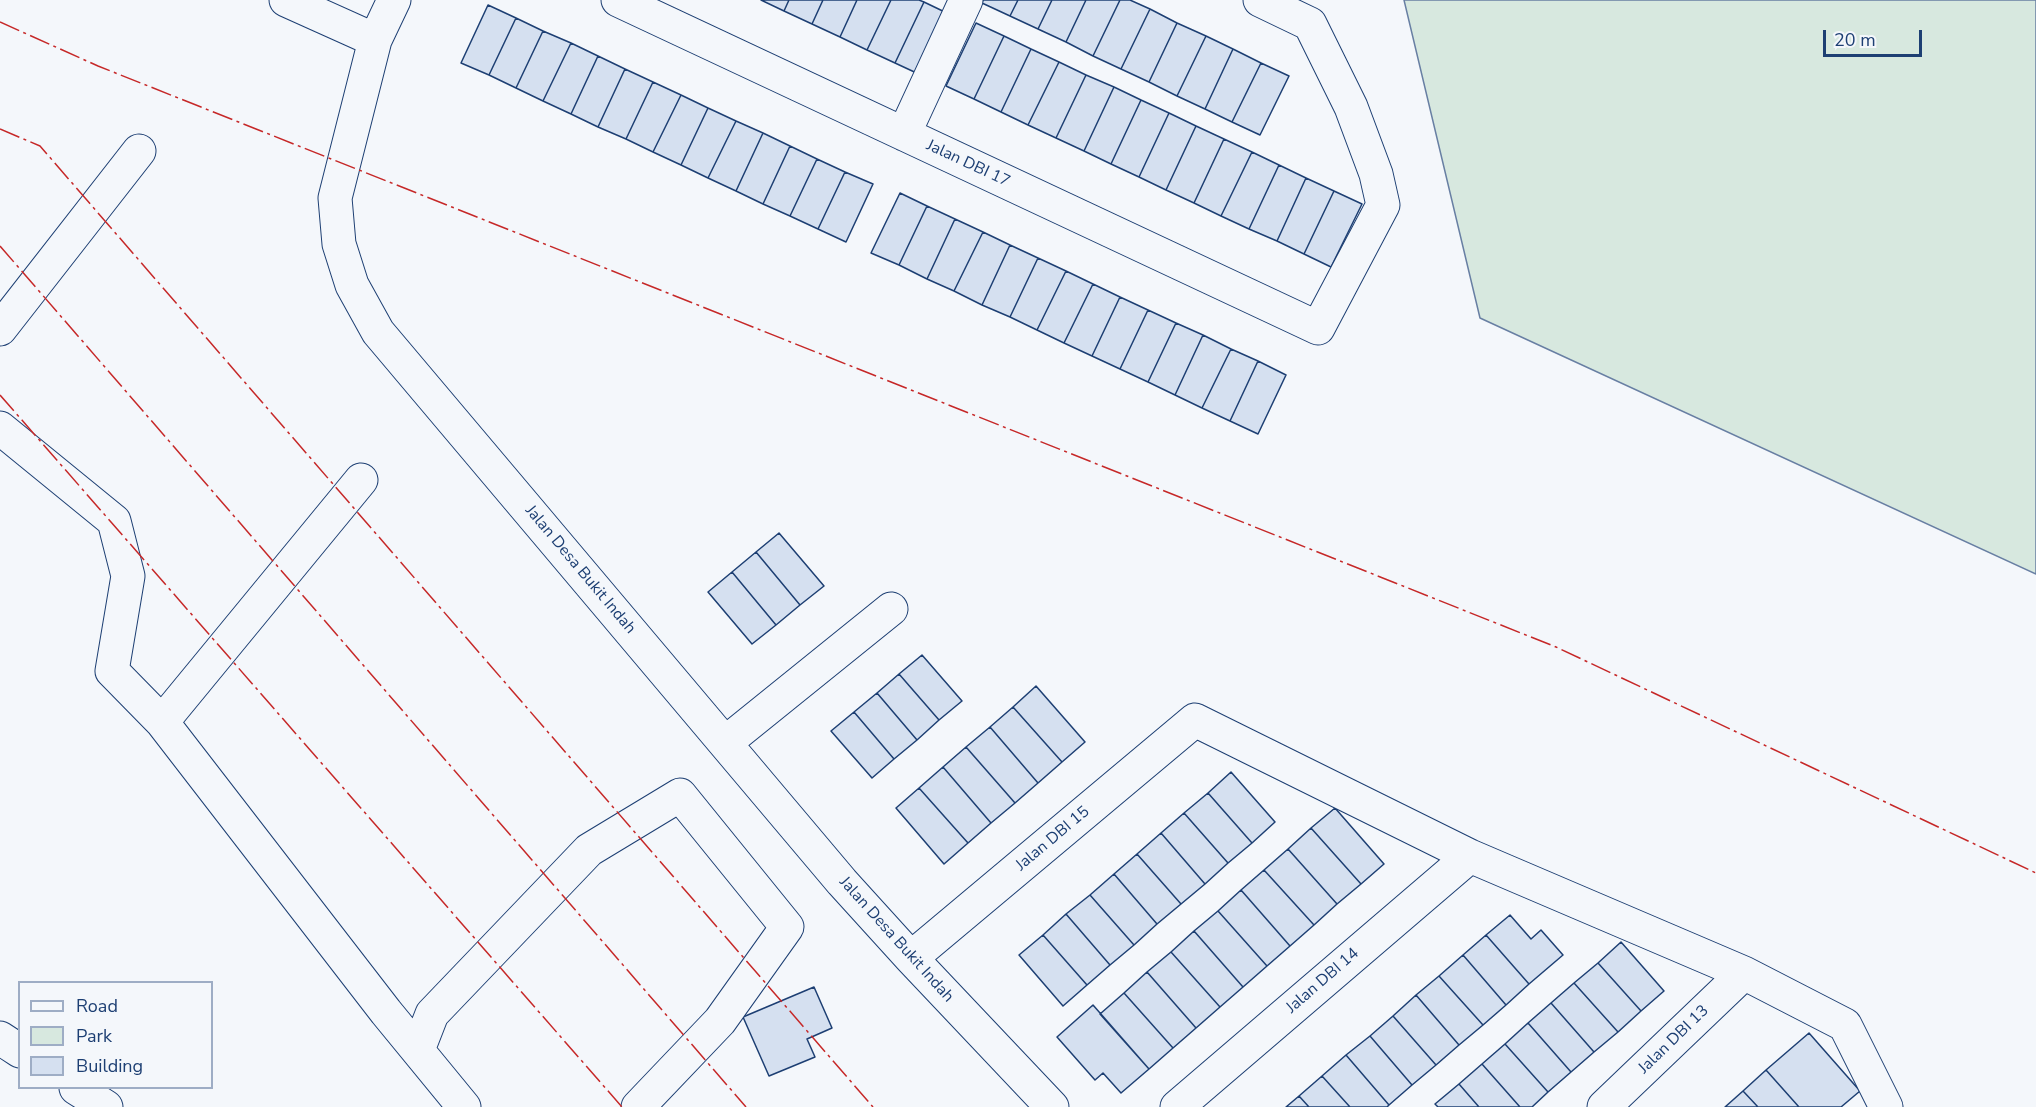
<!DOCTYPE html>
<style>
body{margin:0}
#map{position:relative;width:2036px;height:1107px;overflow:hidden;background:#f4f7fb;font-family:"Nunito Sans",sans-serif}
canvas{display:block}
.legend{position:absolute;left:18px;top:981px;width:195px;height:108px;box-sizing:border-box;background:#f4f7fb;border:2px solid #9eadc5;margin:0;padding:8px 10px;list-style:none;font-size:18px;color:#1d3f73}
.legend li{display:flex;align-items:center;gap:12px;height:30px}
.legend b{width:30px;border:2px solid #9eadc5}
.scale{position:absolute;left:1823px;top:30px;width:99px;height:27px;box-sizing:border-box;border:3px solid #1d3f73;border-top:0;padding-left:8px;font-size:18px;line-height:21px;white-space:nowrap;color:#1d3f73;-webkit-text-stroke:4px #f4f7fb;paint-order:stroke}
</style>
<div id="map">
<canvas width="2036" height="1107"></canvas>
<ul class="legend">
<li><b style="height:8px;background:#f4f7fb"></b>Road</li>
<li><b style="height:16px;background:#d7e8df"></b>Park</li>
<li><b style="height:16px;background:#d5e0f0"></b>Building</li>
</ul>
<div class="scale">20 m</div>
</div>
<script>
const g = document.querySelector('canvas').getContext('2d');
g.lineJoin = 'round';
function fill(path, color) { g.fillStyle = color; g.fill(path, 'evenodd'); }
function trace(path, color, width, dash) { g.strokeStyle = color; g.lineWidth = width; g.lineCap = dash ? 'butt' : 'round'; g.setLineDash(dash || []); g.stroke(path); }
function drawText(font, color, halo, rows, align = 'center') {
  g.font = font + ' "Nunito Sans",sans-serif'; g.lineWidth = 4.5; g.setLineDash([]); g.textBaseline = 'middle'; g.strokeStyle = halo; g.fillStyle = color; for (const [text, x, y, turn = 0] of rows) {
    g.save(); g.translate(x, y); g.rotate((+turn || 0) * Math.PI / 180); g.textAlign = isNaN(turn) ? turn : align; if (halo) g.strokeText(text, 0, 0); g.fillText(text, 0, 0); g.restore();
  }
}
const green = new Path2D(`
 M1404,0H2036V574L1480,318Z`);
fill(green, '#d7e8df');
trace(green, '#687fa3', 1.5);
const building = new Path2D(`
 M761,0H789L784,11Z
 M789,0H823L812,24L784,11Z
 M823,0H857L840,37L812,24Z
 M857,0H891L867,50L840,37Z
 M891,0H919L924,2L895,63L867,50Z
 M983,0H1018L1010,16L982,3Z
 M1018,0H1052L1038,29L1010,16Z
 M1052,0H1086L1066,42L1038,29Z
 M1086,0H1120L1093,56L1066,42Z
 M1120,0H1130L1150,9L1121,69L1093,56Z
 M924,2L951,15L923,76L895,63Z
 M488,5L516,18L489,75L461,63Z
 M1150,9L1177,23L1149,82L1121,69Z
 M516,18L543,31L516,88L489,75Z
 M976,23L1004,36L974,99L946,86Z
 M1177,23L1206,36L1177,96L1149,82Z
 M543,31L571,43L543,101L516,88Z
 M1004,36L1031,49L1001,112L974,99Z
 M1206,36L1233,49L1205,109L1177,96Z
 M571,43L598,56L571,114L543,101Z
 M1031,49L1059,62L1028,125L1001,112Z
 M1233,49L1261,63L1232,122L1205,109Z
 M598,56L625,69L598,127L571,114Z
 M1059,62L1086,75L1056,138L1028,125Z
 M1261,63L1289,76L1260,135L1232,122Z
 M625,69L653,82L626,139L598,127Z
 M1086,75L1114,87L1084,151L1056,138Z
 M653,82L681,95L653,152L626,139Z
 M1114,87L1141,100L1111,164L1084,151Z
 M681,95L708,108L681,165L653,152Z
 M1141,100L1169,113L1139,177L1111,164Z
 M708,108L736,121L708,178L681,165Z
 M1169,113L1196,126L1166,190L1139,177Z
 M736,121L763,133L736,191L708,178Z
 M1196,126L1224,139L1194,203L1166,190Z
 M763,133L790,146L763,204L736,191Z
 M1224,139L1252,152L1221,216L1194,203Z
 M790,146L817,159L790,216L763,204Z
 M1252,152L1279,165L1249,229L1221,216Z
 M817,159L845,172L818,229L790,216Z
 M1279,165L1306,178L1277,241L1249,229Z
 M845,172L873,184L846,242L818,229Z
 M1306,178L1334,191L1304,254L1277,241Z
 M1334,191L1362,204L1331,267L1304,254Z
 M900,193L927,206L899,265L871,253Z
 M927,206L955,219L927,279L899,265Z
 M955,219L983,232L954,291L927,279Z
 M983,232L1010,245L982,305L954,291Z
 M1010,245L1038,258L1010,317L982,305Z
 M1038,258L1066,271L1037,330L1010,317Z
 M1066,271L1093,284L1064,343L1037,330Z
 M1093,284L1120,297L1092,356L1064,343Z
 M1120,297L1148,310L1120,369L1092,356Z
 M1148,310L1176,323L1148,382L1120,369Z
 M1176,323L1203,335L1175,395L1148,382Z
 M1203,335L1231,349L1202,408L1175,395Z
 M1231,349L1258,361L1230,421L1202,408Z
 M1258,361L1286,375L1258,434L1230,421Z
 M779,533L824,586L800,605L756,552Z
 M756,552L800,605L776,625L732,572Z
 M732,572L776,625L752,644L708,592Z
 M922,655L962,701L939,720L899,674Z
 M899,674L939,720L917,740L877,693Z
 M1036,686L1085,742L1062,762L1013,707Z
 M877,693L917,740L894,759L854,712Z
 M1013,707L1062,762L1038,783L990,727Z
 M854,712L894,759L872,778L831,731Z
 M990,727L1038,783L1015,803L966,747Z
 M966,747L1015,803L991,823L943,767Z
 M943,767L991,823L968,843L919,788Z
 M1231,772L1275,822L1252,843L1208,793Z
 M919,788L968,843L944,864L896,808Z
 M1208,793L1252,843L1228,863L1184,813Z
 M1335,808L1384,864L1361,884L1311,828Z
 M1184,813L1228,863L1205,884L1161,833Z
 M1311,828L1361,884L1337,904L1288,849Z
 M1161,833L1205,884L1181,904L1137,854Z
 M1288,849L1337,904L1314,925L1264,870Z
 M1137,854L1181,904L1157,924L1114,874Z
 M1264,870L1314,925L1290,946L1241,890Z
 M1114,874L1157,924L1134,945L1090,895Z
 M1241,890L1290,946L1267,966L1218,911Z
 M1090,895L1134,945L1110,965L1066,914Z
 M1218,911L1267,966L1243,987L1194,931Z
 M1066,914L1110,965L1087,985L1043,935Z
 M1510,915L1531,939L1541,930L1563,955L1529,984L1486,935Z
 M1194,931L1243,987L1220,1007L1171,952Z
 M1043,935L1087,985L1063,1006L1019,955Z
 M1486,935L1529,984L1506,1005L1463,955Z
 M1621,942L1664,991L1641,1011L1598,963Z
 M1171,952L1220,1007L1196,1028L1147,972Z
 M1463,955L1506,1005L1483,1025L1439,976Z
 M1598,963L1641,1011L1618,1032L1574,983Z
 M1147,972L1196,1028L1173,1048L1124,993Z
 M1439,976L1483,1025L1459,1045L1416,995Z
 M1574,983L1618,1032L1594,1052L1551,1003Z
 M814,987L832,1028L807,1039L815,1057L769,1076L743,1017Z
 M1124,993L1173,1048L1149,1069L1100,1014Z
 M1416,995L1459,1045L1436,1065L1393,1016Z
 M1551,1003L1594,1052L1571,1072L1528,1023Z
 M1093,1005L1149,1069L1121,1093L1103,1073L1095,1080L1057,1037Z
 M1393,1016L1436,1065L1412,1085L1370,1036Z
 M1528,1023L1571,1072L1548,1092L1505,1044Z
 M1809,1033L1860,1091L1841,1107H1799L1766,1070Z
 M1370,1036L1412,1085L1389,1105L1346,1055Z
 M1505,1044L1548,1092L1532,1107H1520L1482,1064Z
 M1346,1055L1389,1105L1387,1107H1350L1322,1076Z
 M1482,1064L1520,1107H1479L1459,1084Z
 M1766,1070L1799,1107H1758L1743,1091Z
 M1322,1076L1350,1107H1309L1299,1096Z
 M1459,1084L1479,1107H1438L1435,1104Z
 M1743,1091L1758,1107H1725Z
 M1299,1096L1309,1107H1286Z`);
fill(building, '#d5e0f0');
trace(building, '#1d3f73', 1.5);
const minor = new Path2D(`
 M286,0L375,40
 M394,0L375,40L335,198L339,244L352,285L378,332L842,882L911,958L1052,1107
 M618,0L1318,328L1383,205L1376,174L1351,107L1310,24L1260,0
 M904,134L966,0
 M0,329L139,151
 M0,428L114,521L128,576L112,671L162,722L386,1012L464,1107
 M162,722L361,480
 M725,743L891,609
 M911,958L1195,720L1470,856L1744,973L1845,1025L1886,1107
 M0,1038L20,1051
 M418,1050L432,1014L589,850L680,795L787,927L720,1021L638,1107
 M76,1088L106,1107
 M1177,1107L1470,856
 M1604,1107L1744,973`);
trace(minor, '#1d3f73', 35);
trace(minor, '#f4f7fb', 33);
trace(new Path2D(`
 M0,22L98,66L1556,647L2036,873
 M0,129L40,146L873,1107
 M0,246L746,1107
 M0,395L622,1107`), '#c62828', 1.5, [21, 4.5, 3, 4.5]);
drawText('16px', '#1d3f73', '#f4f7fb', [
 ["Jalan DBI 17",968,164,25],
 ["Jalan Desa Bukit Indah",580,570,50],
 ["Jalan DBI 15",1053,839,-40],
 ["Jalan Desa Bukit Indah",896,940,48],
 ["Jalan DBI 14",1323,981,-41],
 ["Jalan DBI 13",1674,1040,-44]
]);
</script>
